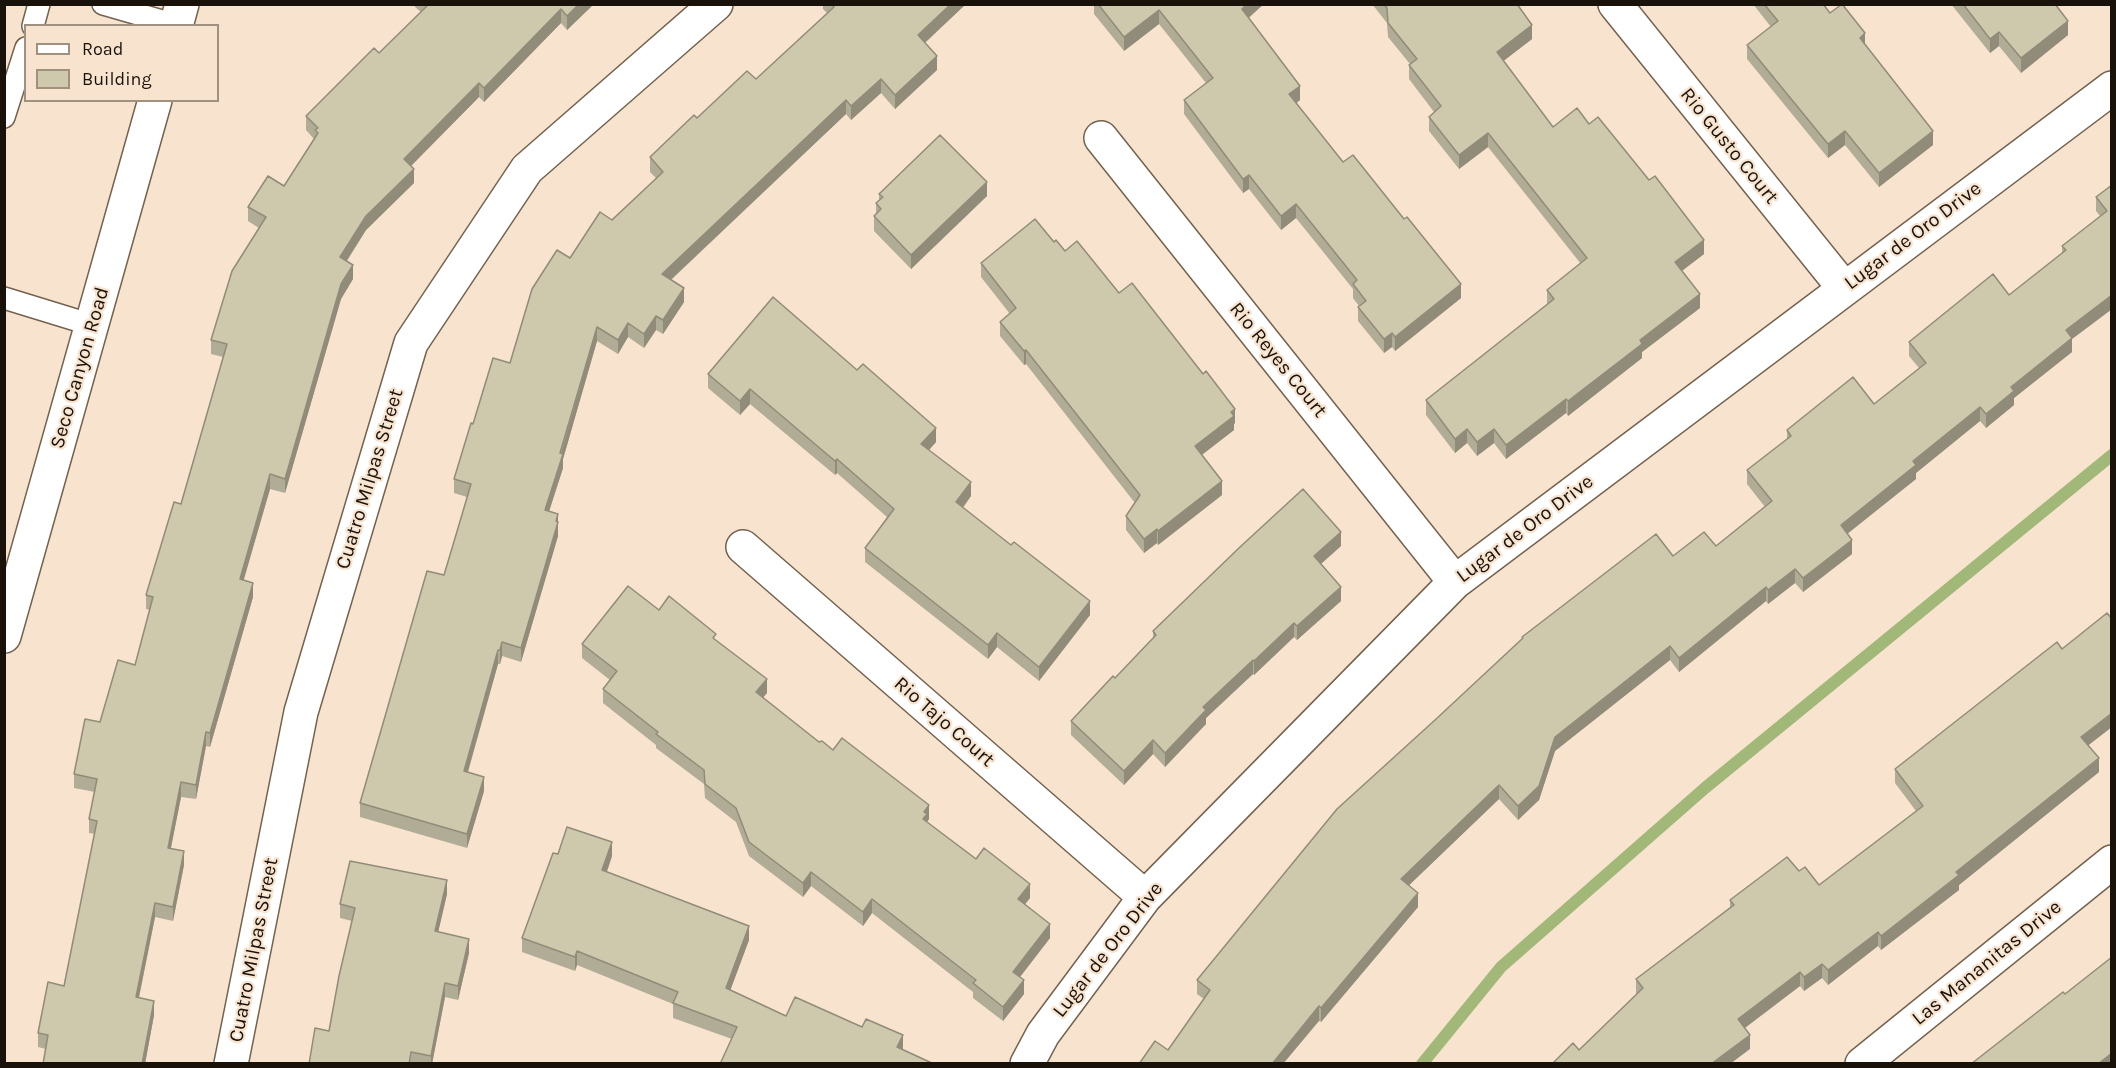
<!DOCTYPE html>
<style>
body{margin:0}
#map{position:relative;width:2116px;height:1068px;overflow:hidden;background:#f8e4ce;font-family:Karla,sans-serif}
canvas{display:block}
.frame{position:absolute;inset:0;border:6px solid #19120b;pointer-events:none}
.legend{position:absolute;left:24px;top:24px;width:195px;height:78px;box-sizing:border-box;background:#f8e4ce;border:2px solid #9f9080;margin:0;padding:8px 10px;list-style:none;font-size:18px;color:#19120b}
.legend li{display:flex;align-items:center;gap:12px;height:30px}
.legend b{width:30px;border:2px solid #9f9080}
</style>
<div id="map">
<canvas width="2116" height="1068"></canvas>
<div class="frame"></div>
<ul class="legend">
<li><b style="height:8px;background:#fff"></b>Road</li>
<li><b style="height:16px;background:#cec8ad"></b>Building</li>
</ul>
</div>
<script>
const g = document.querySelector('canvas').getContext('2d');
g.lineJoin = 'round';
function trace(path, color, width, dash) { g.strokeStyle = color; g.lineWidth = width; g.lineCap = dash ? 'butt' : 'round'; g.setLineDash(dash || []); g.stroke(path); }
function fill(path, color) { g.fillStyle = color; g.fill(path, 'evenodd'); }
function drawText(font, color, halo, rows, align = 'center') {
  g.font = font + ' Karla,sans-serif'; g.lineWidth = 4.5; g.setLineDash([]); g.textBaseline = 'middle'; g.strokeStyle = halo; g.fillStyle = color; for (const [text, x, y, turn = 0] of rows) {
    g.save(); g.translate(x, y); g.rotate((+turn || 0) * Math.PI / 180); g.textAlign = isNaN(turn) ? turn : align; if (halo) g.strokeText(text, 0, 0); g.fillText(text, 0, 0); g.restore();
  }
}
trace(new Path2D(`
 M1422,1064L1501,967L1705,788L2112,455`), '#a2b879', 12);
const service = new Path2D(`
 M103,4L176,25
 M33,26L39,4
 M4,117L26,48
 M4,298L92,325`);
const minor = new Path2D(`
 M1615,4L1844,288
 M1101,138L1455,582
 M743,547L1145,897
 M231,1064L301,712L411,343L527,169L716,4
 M1027,1064L1043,1034L1145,897L1455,582L2112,88
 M1862,1064L2112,862`);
const secondary = new Path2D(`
 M176,26L182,4
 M4,636L155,100`);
trace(service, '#74624f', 24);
trace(minor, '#74624f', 36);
trace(secondary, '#74624f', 36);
trace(service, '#fff', 21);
trace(minor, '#fff', 33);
trace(secondary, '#fff', 33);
fill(new Path2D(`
 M415,4H594L567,30L561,23L484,102L479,97L411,166L414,183L366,230L347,261L353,279L341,299L285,493L270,489L243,580L253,597L210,747L206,746L196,799L181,797L171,848L184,865L173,921L155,917L139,998L154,1015L145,1064H43L46,1049L38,1047V1033L64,986L95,834L89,833V819L95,792L74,788V774L100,722L135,665L150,610L146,609V595L181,504L223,357L211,354V340L259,228L248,221V207L284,186L314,139L306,130V116L379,53L421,12L415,7Z
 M823,4H966L925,43L937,70L895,109L881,93L851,120L846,114L671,280L684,302L663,334L656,330L644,348L628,337L618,354L597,341L563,459V468L549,511L558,514V536L521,662L502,656L500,664H498L468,772L484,791L467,848L360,817V803L444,575L467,497L454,493V479L473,424L510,363L570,258L656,178L650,172V157L697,118L756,79L827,13L823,9Z
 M1094,4H1263L1249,18L1300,100L1296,103L1343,162L1461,298L1395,351L1392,347L1384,353L1358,321V307L1359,306L1353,298V289L1296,218L1281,230L1249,189L1243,193L1184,114V100L1206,83L1159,24L1124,51L1094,14Z
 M1372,4H1517L1532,39L1503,61L1553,127L1589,124L1704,254L1682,271L1700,308L1642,352V358L1568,416L1566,413L1506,459L1494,443L1477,456L1467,443L1455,453L1426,415V400L1547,304V290L1581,264L1488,147L1459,169L1429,131V117L1434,112L1409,79V65L1410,64L1388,37L1387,23Z
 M1753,4H1823L1830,13L1865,45L1933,145L1879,187L1845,145L1828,158L1747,59V45L1771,27Z
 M1951,4H2055L2068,35L2021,73L1999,46L1990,53Z
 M2112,185V309L2072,339V352L2014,398V405L1986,428L1980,421L1916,473V479L1847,533L1852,554L1803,592L1795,583L1768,604L1766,601L1679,672L1670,660L1555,751L1539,800L1518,820L1499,799L1409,885L1418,907L1321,1022L1319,1021L1168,1050L1204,999L1197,994V980L1435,720L1522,639V637L1673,556L1716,546L1765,507L1747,484V470L1787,439V430L1874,404L1919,368L1909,356V342L2009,295L2062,253V246L2100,216L2096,211V197Z
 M879,194L987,196L911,269L874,231V216L876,214V203L879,200Z
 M1054,242L1119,293L1235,423L1234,424V430L1202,455L1222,495L1158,545L1157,543L1144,553L1126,530V516L1135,503L1026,364L1024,365L1000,336V322L1010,314L981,277V263Z
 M708,374L936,442L929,450L971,496L963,508L1090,615L1039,681L997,647L988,659L865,562V548L887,517L837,473L835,475L750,404L740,415L708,388Z
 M1341,546L1321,564L1341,601L1297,640L1294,637L1254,675L1253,674L1206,718V724L1165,767L1153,754L1124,785L1071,735V721L1115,678L1153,638V631Z
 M659,610L716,640L767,693L763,697L819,742L833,750L929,819L927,822L1030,898L1025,904L1050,938L1020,977L1024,994L1003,1021L973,998V992L872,913L863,926L811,886L803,897L749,856L736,822L705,798L704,784L656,748V745L603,703V689L610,680L582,658V644Z
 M2088,745L2099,772L1959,885V890L1881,950L1878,946L1828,985L1822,978L1804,991L1800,986L1745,1028L1750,1049L1579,1050L1637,995L1636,994V979L1730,907V900L1799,871L1819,885L1916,811L1895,783V769Z
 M558,854L612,856L607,872L749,940L730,990L786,1016L862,1027L903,1035L732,1039L673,1018V1004L577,965L575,971L522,952V938Z
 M447,894L438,932L469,953L458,1000L445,997L432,1064H309L329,1031L352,921L340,918V904Z`), '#b1ac95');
fill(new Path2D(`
 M579,4H594L567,30V16Z
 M951,4H966L918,49V35Z
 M1247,4H1263V5L1242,23V9Z
 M561,9V23L484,102V88Z
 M1159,10V24L1124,51V37Z
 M2068,21V35L2021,73V58Z
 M1532,25V39L1497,66V52Z
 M1999,32V46L1990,53V39Z
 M1865,33V48L1860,38Z
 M937,56V70L895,109V95Z
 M881,79V93L851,120V106Z
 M479,83V97L404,173V159Z
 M1300,86V100L1289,109V94Z
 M846,100V114L662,288V274Z
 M1845,131V145L1828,158V144Z
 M1933,131V145L1879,187V173Z
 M1488,133V147L1459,169V155Z
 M414,169V183L366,230L340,271V257L366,216Z
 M1249,175V189L1243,193V179Z
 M987,182V196L911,269V255Z
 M1296,204V218L1281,230V216Z
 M1704,240V254L1675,276V262Z
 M353,265V279L341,299L285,493V479L341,284Z
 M1461,284V298L1395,351V337Z
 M684,288V302L663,334V320Z
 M1700,294V308L1642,352V358L1568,416V401L1640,340Z
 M2112,295V309L2072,339V352L2014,398V405L1986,428V414L2011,387L2066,330Z
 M656,316V330L644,348V334Z
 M628,323V337L618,354V340Z
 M597,327V341L563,459V468L545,524V510Z
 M1392,333V347L1384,353V339Z
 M1026,350V364L1024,365V351Z
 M750,389V404L740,415V401Z
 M1566,399V413L1506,459V445Z
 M1980,407V421L1916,473V479L1841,539V525L1913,461Z
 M1235,409V423L1234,424V430L1195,460V446Z
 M936,428V442L921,459V444Z
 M1467,429V443L1455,453V439Z
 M1494,429V443L1477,456V442Z
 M837,459V473L835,475V461Z
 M270,474V489L240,593V579Z
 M1222,481V495L1158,545V531Z
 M971,482V496L956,516V502Z
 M558,514V536L521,662V648Z
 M1157,529V543L1144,553V539Z
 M1341,532V546L1314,570V556Z
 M1852,540V554L1803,592V578Z
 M1795,569V583L1768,604V590Z
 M253,583V597L210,747V733Z
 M1341,587V601L1297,640V626Z
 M1766,587V601L1679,672V658Z
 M1090,601V615L1039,681V667Z
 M1294,623V637L1254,675V661Z
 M997,633V647L988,659V645Z
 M502,642V656L500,664V650Z
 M1670,646V660L1555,751L1539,800L1518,820V806L1555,737Z
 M498,650V664L464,785V771Z
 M1253,660V674L1206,718V724L1165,767V753L1203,707Z
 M767,679V693L756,706V692Z
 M2112,713V727L2081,751V737Z
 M206,732V746L196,799V785Z
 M1153,740V754L1124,785V771Z
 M2099,758V772L1959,885V890L1881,950V936L1956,872Z
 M484,777V791L467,848V834Z
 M181,782V797L168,862V848Z
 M1499,785V799L1401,893V879Z
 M929,805V819L927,822L923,833L924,812Z
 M612,842V856L602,885V870Z
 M184,851V865L173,921V907Z
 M811,872V886L803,897V883Z
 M447,880V894L435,946V931Z
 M1030,884V898L1018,913V899Z
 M1418,893V907L1321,1022V1008Z
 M872,899V913L863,926V912Z
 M155,903V917L136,1011V997Z
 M1050,924V938L1013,986V972Z
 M749,926V940L726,1002V988Z
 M1878,932V946L1828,985V970Z
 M469,939V953L458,1000V986Z
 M577,951V965L575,971V957Z
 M1822,964V978L1804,991V977Z
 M1800,972V986L1738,1033V1019Z
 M1024,980V994L1003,1021V1007Z
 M445,983V997L432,1064H431V1056Z
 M154,1001V1015L145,1064H142Z
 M1319,1006V1021L1283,1064H1272Z
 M903,1035V1049L897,1061V1047Z
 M1750,1035V1049L1730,1064H1711Z
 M2112,1053V1064H2098Z`), '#908c79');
const building = new Path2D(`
 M427,4H579L567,16L561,9L484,88L479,83L404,159L414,169L366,216L340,257L353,265L341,284L285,479L270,474L240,579L253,583L210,733L206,732L196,785L181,782L168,848L184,851L173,907L155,903L136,997L154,1001L142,1064H43L48,1035L38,1033L48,982L64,986L97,821L89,819L97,779L74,774L85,719L100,722L118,660L135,665L153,597L146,595L174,502L181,504L227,344L211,340L232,271L266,217L248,207L268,176L284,186L318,133L315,130L318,128L306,116L374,48L379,53L428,5Z
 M832,4H951L918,35L937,56L895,95L881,79L851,106L846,100L662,274L684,288L663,320L656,316L644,334L628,323L618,340L597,327L560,453L563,454L545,510L558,514L556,521L558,522L521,648L502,642L500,650H498L464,771L484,777L467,834L360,803L427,571L444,575L461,518L471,484L454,479L471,423L473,424L493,358L510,363L532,289L557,250L570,258L600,212L612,220L663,172L650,157L694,115L697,118L747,71L756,79L834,7Z
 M1098,4H1247L1242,9L1300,86L1289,94L1343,162L1353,155L1404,219L1407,217L1461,284L1395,337L1392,333L1384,339L1358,307L1366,301L1353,284L1357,280L1296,204L1281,216L1249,175L1243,179L1184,100L1213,78L1159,10L1124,37Z
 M1384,4H1517L1532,25L1497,52L1553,127L1577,108L1589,124L1598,117L1649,180L1655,176L1704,240L1675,262L1700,294L1640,340L1642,344L1568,401L1566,399L1506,445L1494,429L1477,442L1467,429L1455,439L1426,400L1554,299L1547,290L1587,258L1488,133L1459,155L1429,117L1441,106L1409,65L1417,59L1388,23L1387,8Z
 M1764,4H1823L1830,13L1842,4L1865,33L1860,38L1933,131L1879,173L1845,131L1828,144L1747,45L1778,21Z
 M1963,4H2055L2068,21L2021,58L1999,32L1990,39Z
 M940,135L987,182L911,255L874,216L881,209L876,203L883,197L879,194Z
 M2112,185V295L2066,330L2072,338L2011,387L2014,391L1986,414L1980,407L1913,461L1916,465L1841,525L1852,540L1803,578L1795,569L1768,590L1766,587L1679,658L1670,646L1555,737L1539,786L1518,806L1499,785L1401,879L1418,893L1321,1008L1319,1006L1272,1064H1139L1155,1041L1168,1050L1210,990L1197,980L1337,809L1435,720L1523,638L1522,637L1656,534L1673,556L1704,532L1716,546L1772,501L1747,470L1791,436L1787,430L1853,377L1874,404L1926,363L1909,342L1993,274L2009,295L2066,250L2062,246L2107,211L2096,197Z
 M1035,219L1054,242L1056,240L1065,251L1077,241L1119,293L1132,283L1203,374L1206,371L1235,409L1231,412L1234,416L1195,446L1222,481L1158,531L1157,529L1144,539L1126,516L1140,495L1026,350L1024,351L1000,322L1016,308L981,263Z
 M773,297L857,370L863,364L936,428L921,444L971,482L956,502L1011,545L1014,542L1090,601L1039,667L997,633L988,645L865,548L894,509L837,459L835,461L750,389L740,401L708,374Z
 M1303,489L1341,532L1314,556L1341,587L1297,626L1294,623L1254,661L1253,660L1203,707L1206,710L1165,753L1153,740L1124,771L1071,721L1113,676L1115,678L1156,635L1153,631L1240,547Z
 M628,586L659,610L669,596L716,634L713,638L767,679L756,692L819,742L822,741L833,750L842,738L929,805L924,812L927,814L923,819L976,859L984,848L1030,884L1018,899L1050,924L1013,972L1024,980L1003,1007L973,983L976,980L872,899L863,912L811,872L803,883L749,842L736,808L705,784L704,770L656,734L658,732L603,689L617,671L582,644Z
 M2107,613L2112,619V713L2081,737L2099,758L1956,872L1959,875L1881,936L1878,932L1828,970L1822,964L1804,977L1800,972L1738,1019L1750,1035L1711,1064H1552L1573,1043L1579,1050L1643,988L1636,979L1734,905L1730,900L1787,857L1799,871L1805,867L1819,885L1923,806L1895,769L2057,642L2062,649Z
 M567,827L612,842L602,870L749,926L726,988L786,1016L795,997L862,1027L866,1019L903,1035L897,1047L934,1064H720L737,1027L673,1003L678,992L577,951L575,957L522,938L553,853L558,854Z
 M350,861L447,880L435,931L469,939L458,986L445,983L431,1056L411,1052L409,1064H309L315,1028L329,1031L339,976L355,908L340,904Z
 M2112,957V1053L2098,1064H1971L2063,992L2065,994Z`);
fill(building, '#cec8ad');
trace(building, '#908c79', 1.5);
drawText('20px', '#19120b', '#f8e4ce', [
 ["Rio Gusto Court",1729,146,51],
 ["Lugar de Oro Drive",1913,236,-37],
 ["Rio Reyes Court",1278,360,51],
 ["Seco Canyon Road",80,368,-74],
 ["Cuatro Milpas Street",370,479,-73],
 ["Lugar de Oro Drive",1525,529,-37],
 ["Rio Tajo Court",944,722,41],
 ["Cuatro Milpas Street",254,950,-79],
 ["Lugar de Oro Drive",1108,950,-52],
 ["Las Mananitas Drive",1987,963,-39]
]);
</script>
